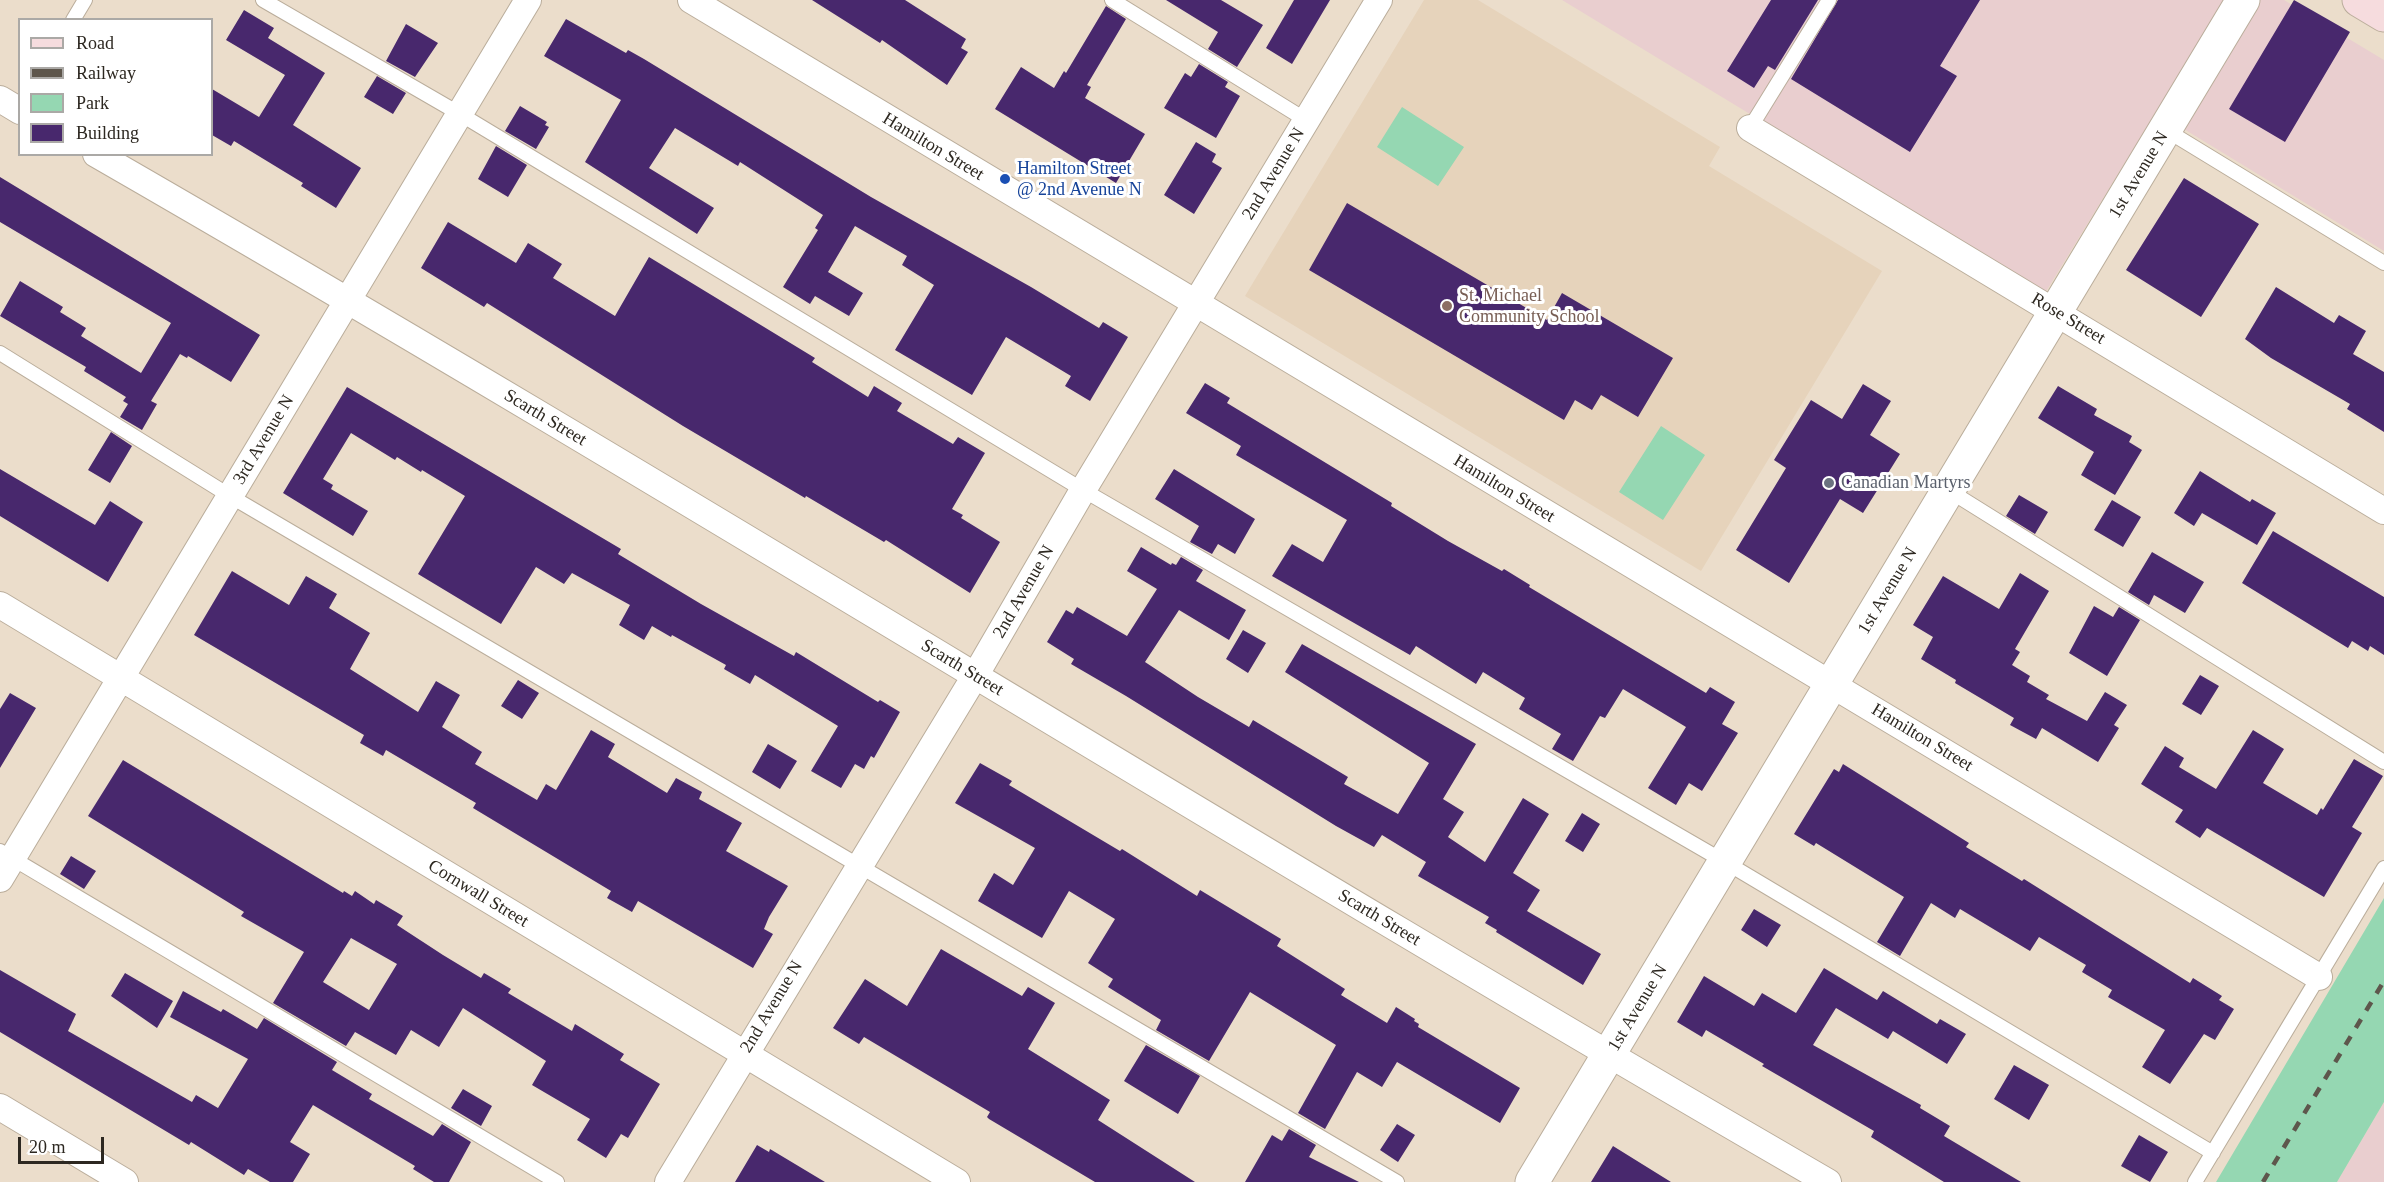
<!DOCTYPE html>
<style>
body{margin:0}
#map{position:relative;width:2384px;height:1182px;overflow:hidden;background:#ebddcb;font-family:"Times New Roman",serif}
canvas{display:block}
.legend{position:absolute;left:18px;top:18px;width:195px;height:138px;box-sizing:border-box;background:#fff;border:2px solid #aba9a6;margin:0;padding:8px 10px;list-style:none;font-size:18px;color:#2d2821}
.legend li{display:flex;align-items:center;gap:12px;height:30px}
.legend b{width:30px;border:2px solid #aba9a6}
.scale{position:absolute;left:18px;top:1137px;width:86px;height:27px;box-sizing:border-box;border:3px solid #2d2821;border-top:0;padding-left:8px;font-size:18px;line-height:21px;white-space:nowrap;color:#2d2821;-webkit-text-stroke:4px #fff;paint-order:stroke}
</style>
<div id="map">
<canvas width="2384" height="1182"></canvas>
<ul class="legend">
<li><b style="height:8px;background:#f6dcde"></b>Road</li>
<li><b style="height:8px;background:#5e564c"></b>Railway</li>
<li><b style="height:16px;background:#95d7b2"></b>Park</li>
<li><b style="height:16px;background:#48286d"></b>Building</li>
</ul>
<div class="scale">20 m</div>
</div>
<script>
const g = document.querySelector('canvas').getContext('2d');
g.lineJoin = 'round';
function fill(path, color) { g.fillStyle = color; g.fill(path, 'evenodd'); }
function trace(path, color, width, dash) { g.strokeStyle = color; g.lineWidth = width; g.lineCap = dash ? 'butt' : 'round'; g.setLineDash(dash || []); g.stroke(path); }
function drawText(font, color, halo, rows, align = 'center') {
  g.font = font + ' "Times New Roman",serif'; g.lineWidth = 6; g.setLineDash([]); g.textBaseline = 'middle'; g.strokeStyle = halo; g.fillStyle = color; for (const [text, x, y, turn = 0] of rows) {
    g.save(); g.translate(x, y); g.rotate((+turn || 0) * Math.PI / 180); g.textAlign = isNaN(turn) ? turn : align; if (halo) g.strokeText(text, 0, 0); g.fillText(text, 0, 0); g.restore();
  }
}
fill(new Path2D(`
 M1562,0H2284L2384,60V251L2156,112L2045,293Z
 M2384,1102V1182H2337Z`), '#e9cecf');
fill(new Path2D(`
 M1424,0H1478L1720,147L1709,166L1882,271L1701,571L1245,296Z`), '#e6d3bb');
fill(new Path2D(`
 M1402,107L1464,147L1438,186L1377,147Z
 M1661,426L1705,455L1663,520L1619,492Z
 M2384,898V1102L2337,1182H2216Z`), '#95d7b2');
fill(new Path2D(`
 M812,0H905L966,39L961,48L968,52L947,85L882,40L880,43Z
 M1166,0H1221L1263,25L1237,67L1208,49L1218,32Z
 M1294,0H1330L1292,64L1266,48Z
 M1771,0H1818L1775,70L1768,66L1754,88L1727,71Z
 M1838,0H1980L1940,66L1957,76L1910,152L1791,79Z
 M2294,0L2350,32L2285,142L2229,109Z
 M1106,6L1126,19L1087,85L1091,87L1085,98L1145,134L1116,183L995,109L1021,67L1054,88L1064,71L1066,73Z
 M244,10L274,28L268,38L325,73L293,125L361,168L336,208L301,186L303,183L234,141L231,146L212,135V89L259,117L285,75L226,40Z
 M566,19L626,53L628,50L644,59L871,197L1031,287L1099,328L1103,322L1128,337L1090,401L1065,386L1071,376L1006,337L972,395L895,350L934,285L902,265L907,256L855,226L828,272L863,293L849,316L815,296L810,304L783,287L818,230L815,228L823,215L740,162L738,166L675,128L649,168L714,208L697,234L585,162L621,100L544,56Z
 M406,24L438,43L415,77L386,61Z
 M1199,64L1228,82L1225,87L1240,96L1216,138L1164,108L1185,73L1191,77Z
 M377,76L406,93L393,114L364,97Z
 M520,106L547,122L545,125L549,127L536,149L505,131Z
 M1196,142L1216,154L1212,162L1222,168L1194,214L1164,195Z
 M496,146L527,165L508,197L478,179Z
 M0,177L260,335L231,382L188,356L187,358L180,354L151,401L157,404L142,430L120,417L128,404L123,401L126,397L84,371L86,367L0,316L20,281L63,307L60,312L86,328L81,336L141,373L171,323L0,222Z
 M2184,178L2259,224L2201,317L2126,270Z
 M1347,203L1547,320L1562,293L1673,358L1638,417L1601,395L1592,410L1575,400L1564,420L1309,270Z
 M448,222L516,263L528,243L562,264L553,278L615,316L649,257L815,358L812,362L868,397L874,386L902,403L897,411L953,444L958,437L985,453L952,509L963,515L961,518L1000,542L970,593L886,540L884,542L806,496L805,498L683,426L487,303L484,307L421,268Z
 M2276,287L2334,323L2339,315L2366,331L2353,354L2384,372V432L2347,409L2350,404L2271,358L2245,339Z
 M1205,383L1230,398L1227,403L1392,503L1391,506L1448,541L1502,571L1504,569L1530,585L1529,587L1706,693L1710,687L1735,702L1722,724L1738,733L1702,791L1689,783L1676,805L1648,788L1686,727L1623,689L1605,718L1600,716L1573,761L1552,749L1561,734L1519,709L1525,698L1483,672L1476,684L1416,646L1410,655L1272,576L1292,544L1323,562L1347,520L1236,455L1241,446L1186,413Z
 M1863,384L1891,401L1870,435L1900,454L1863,513L1840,499L1789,583L1736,550L1786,468L1774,460L1811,400L1842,419Z
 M2058,386L2097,409L2094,415L2132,436L2129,442L2142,450L2115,495L2081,475L2094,452L2038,418Z
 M347,387L621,549L618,554L701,604L794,656L796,652L878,702L880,700L900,712L874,758L871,756L864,769L855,764L841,788L811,771L838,726L755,675L750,684L724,669L726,665L672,635L671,637L652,626L644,640L619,625L630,605L572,573L564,584L536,567L501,624L418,574L465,496L422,470L421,472L397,457L395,460L351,433L323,479L333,485L331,489L368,511L353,536L283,493Z
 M111,432L132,446L110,483L88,470Z
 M0,469L95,525L110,501L143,522L108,582L0,516Z
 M1174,469L1255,519L1235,554L1218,544L1212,554L1190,542L1199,526L1155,499Z
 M2200,471L2250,502L2252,499L2276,513L2257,545L2202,513L2194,526L2174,513Z
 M2019,495L2048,512L2035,534L2006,516Z
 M2112,500L2141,517L2123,547L2094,530Z
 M2273,531L2384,597V655L2370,646L2368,651L2352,641L2348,648L2242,583Z
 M1141,547L1171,565L1172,563L1176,565L1181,557L1203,570L1196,581L1246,610L1229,640L1179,610L1145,662L1198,697L1249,727L1253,720L1348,777L1344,784L1398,814L1429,763L1285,672L1302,644L1476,744L1443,799L1464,812L1448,837L1485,862L1523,798L1549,814L1513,873L1540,890L1527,911L1601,954L1583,985L1496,932L1497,930L1485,923L1489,917L1418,876L1426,862L1382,835L1374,847L1336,826L1126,696L1071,664L1074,659L1047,642L1066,610L1073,614L1077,607L1127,636L1157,589L1127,571Z
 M2152,552L2204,582L2185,613L2154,595L2149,605L2128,592Z
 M232,571L289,605L306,576L337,594L329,608L370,633L350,669L418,712L436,681L460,695L442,727L482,752L475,764L537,800L546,784L556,790L591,730L615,744L608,757L667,793L676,778L702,792L699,799L742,823L726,851L788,886L769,917L764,929L773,934L753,968L638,901L632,912L607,898L611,891L473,808L476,803L386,750L383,756L360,743L364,735L194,635Z
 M2020,573L2049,591L2015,649L2020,652L2012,665L2030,676L2027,682L2049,695L2046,699L2087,721L2105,692L2127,705L2114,725L2119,728L2098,762L2042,728L2036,739L2010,725L2014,718L1955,683L1956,680L1921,659L1933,637L1913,625L1943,576L1999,609Z
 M2094,606L2113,617L2119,607L2140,620L2107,676L2069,653Z
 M1243,630L1266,643L1248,673L1226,659Z
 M2200,675L2219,686L2201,715L2182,704Z
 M518,680L539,693L522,719L501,706Z
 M10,693L36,708L0,768V709Z
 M2253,730L2284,749L2263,783L2317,815L2321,808L2323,810L2354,759L2383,776L2352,827L2362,833L2324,897L2207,828L2200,838L2175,822L2183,810L2141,784L2165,746L2184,758L2179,767L2216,789Z
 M768,744L797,761L780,789L752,772Z
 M123,760L343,893L344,891L352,896L355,891L374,904L376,900L386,906L403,916L397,925L443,955L481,978L484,973L511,989L508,993L572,1031L575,1024L624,1054L620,1060L660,1084L628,1138L621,1134L606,1158L577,1140L590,1119L532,1085L546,1061L463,1008L439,1047L411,1030L396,1055L355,1032L346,1046L273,1003L304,952L241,916L244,912L88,816ZM351,938L397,964L369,1010L323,982Z
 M980,763L1012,781L1009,785L1120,851L1122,849L1197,896L1200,890L1281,939L1277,946L1345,989L1341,995L1387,1023L1396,1007L1415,1019L1414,1021L1419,1024L1418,1027L1520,1088L1500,1123L1397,1062L1382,1087L1357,1072L1325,1129L1298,1113L1336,1045L1250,992L1209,1061L1156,1030L1161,1020L1108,987L1113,979L1088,963L1115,919L1069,891L1042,938L978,901L994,873L1013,885L1035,848L955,803Z
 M1843,764L1969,843L1966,847L2022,881L2024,879L2190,983L2193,978L2222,996L2219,1000L2234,1009L2215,1040L2204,1034L2170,1084L2142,1067L2165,1030L2108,997L2112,990L2082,972L2086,965L2039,937L2030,951L1960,909L1955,918L1931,903L1900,956L1877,942L1904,897L1816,843L1814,846L1794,834L1834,769L1839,772Z
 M1582,813L1600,824L1583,852L1565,841Z
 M71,856L96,871L84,889L60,874Z
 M1754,909L1781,925L1767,947L1741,930Z
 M941,949L1022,996L1028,987L1055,1003L1028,1049L1110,1100L1098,1120L1195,1182H1095L989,1119L987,1117L990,1112L864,1037L859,1044L833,1028L865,979L907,1006Z
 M1824,968L1877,1000L1883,991L1937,1024L1940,1019L1966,1034L1947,1064L1893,1031L1888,1039L1836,1008L1813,1045L1921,1105L1920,1108L1950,1126L1944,1136L2021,1182H1944L1871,1137L1874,1131L1762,1066L1764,1064L1706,1030L1702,1037L1677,1022L1704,976L1754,1006L1762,993L1796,1013Z
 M0,970L76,1014L68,1031L192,1102L196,1095L218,1108L248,1059L170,1017L183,991L221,1012L223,1009L257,1029L264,1018L337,1062L332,1070L372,1094L369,1099L433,1136L442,1124L471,1142L449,1182H434L413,1169L415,1166L313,1105L290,1142L310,1154L293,1182H270L248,1169L244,1175L191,1142L189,1145L0,1032Z
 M125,973L173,1001L157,1028L111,996Z
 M1146,1045L1200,1076L1178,1114L1124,1081Z
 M2014,1065L2049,1085L2029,1120L1994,1099Z
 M463,1089L492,1106L481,1126L451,1108Z
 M1397,1124L1415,1135L1398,1162L1380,1150Z
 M1289,1129L1316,1145L1309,1157L1359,1182H1245L1272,1135L1282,1141Z
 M2139,1135L2168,1152L2150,1182L2121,1166Z
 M757,1145L769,1152L770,1149L825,1182H735Z
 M1613,1146L1671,1182H1591Z`), '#48286d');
const service = new Path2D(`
 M263,0L460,114L1083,490L1725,862L2213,1153
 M1112,0L1306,120
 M73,20L85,0
 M1750,128L1829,0
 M2166,130L2384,263
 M0,353L230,496L1397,1182
 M1948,490L2384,762
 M0,851L557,1182
 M2195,1182L2384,868`);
const minor = new Path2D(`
 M691,0C1232,328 1777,650 2319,977
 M0,99L20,111
 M1750,128L2384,511
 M96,154C678,489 1246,846 1828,1182
 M0,605L957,1182
 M0,879L528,0
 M0,1107L125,1182
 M668,1182L975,676L1083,490L1379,0`);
const tertiary = new Path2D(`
 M1532,1182L2243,0`);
const secondary = new Path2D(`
 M2359,0L2384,15`);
trace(service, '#baad9b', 16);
trace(minor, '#baad9b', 28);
trace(tertiary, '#baad9b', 35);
trace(secondary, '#baad9b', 35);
trace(service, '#fff', 14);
trace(minor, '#fff', 26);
trace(tertiary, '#fff', 33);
trace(secondary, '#f6dcde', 33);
trace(new Path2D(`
 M2263,1182L2384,981`), '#5e564c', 4.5, [10, 10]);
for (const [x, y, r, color] of [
 [1005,179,6,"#1a4fb4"],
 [1447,306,6,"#8d6e63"],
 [1829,483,6,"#6b7280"]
]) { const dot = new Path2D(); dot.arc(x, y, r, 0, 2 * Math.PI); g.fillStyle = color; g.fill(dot); trace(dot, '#fff', 2); }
drawText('18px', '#2d2821', '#fff', [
 ["Hamilton Street",933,147,31],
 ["2nd Avenue N",1274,174,-59],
 ["1st Avenue N",2139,175,-59],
 ["Rose Street",2068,319,31],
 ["Scarth Street",545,418,31],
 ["3rd Avenue N",264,440,-59],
 ["Hamilton Street",1504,489,31],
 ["1st Avenue N",1888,591,-59],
 ["2nd Avenue N",1024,592,-60],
 ["Scarth Street",962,668,31],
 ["Hamilton Street",1922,738,31],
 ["Cornwall Street",478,894,31],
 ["Scarth Street",1379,918,31],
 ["2nd Avenue N",772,1007,-59],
 ["1st Avenue N",1638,1008,-59]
]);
drawText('18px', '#164399', '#fff', [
 ["Hamilton Street",1017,169],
 ["@ 2nd Avenue N",1017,190]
], 'left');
drawText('18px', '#785e54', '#fff', [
 ["St. Michael",1459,296],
 ["Community School",1459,317]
], 'left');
drawText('18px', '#5b616d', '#fff', [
 ["Canadian Martyrs",1841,483]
], 'left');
</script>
